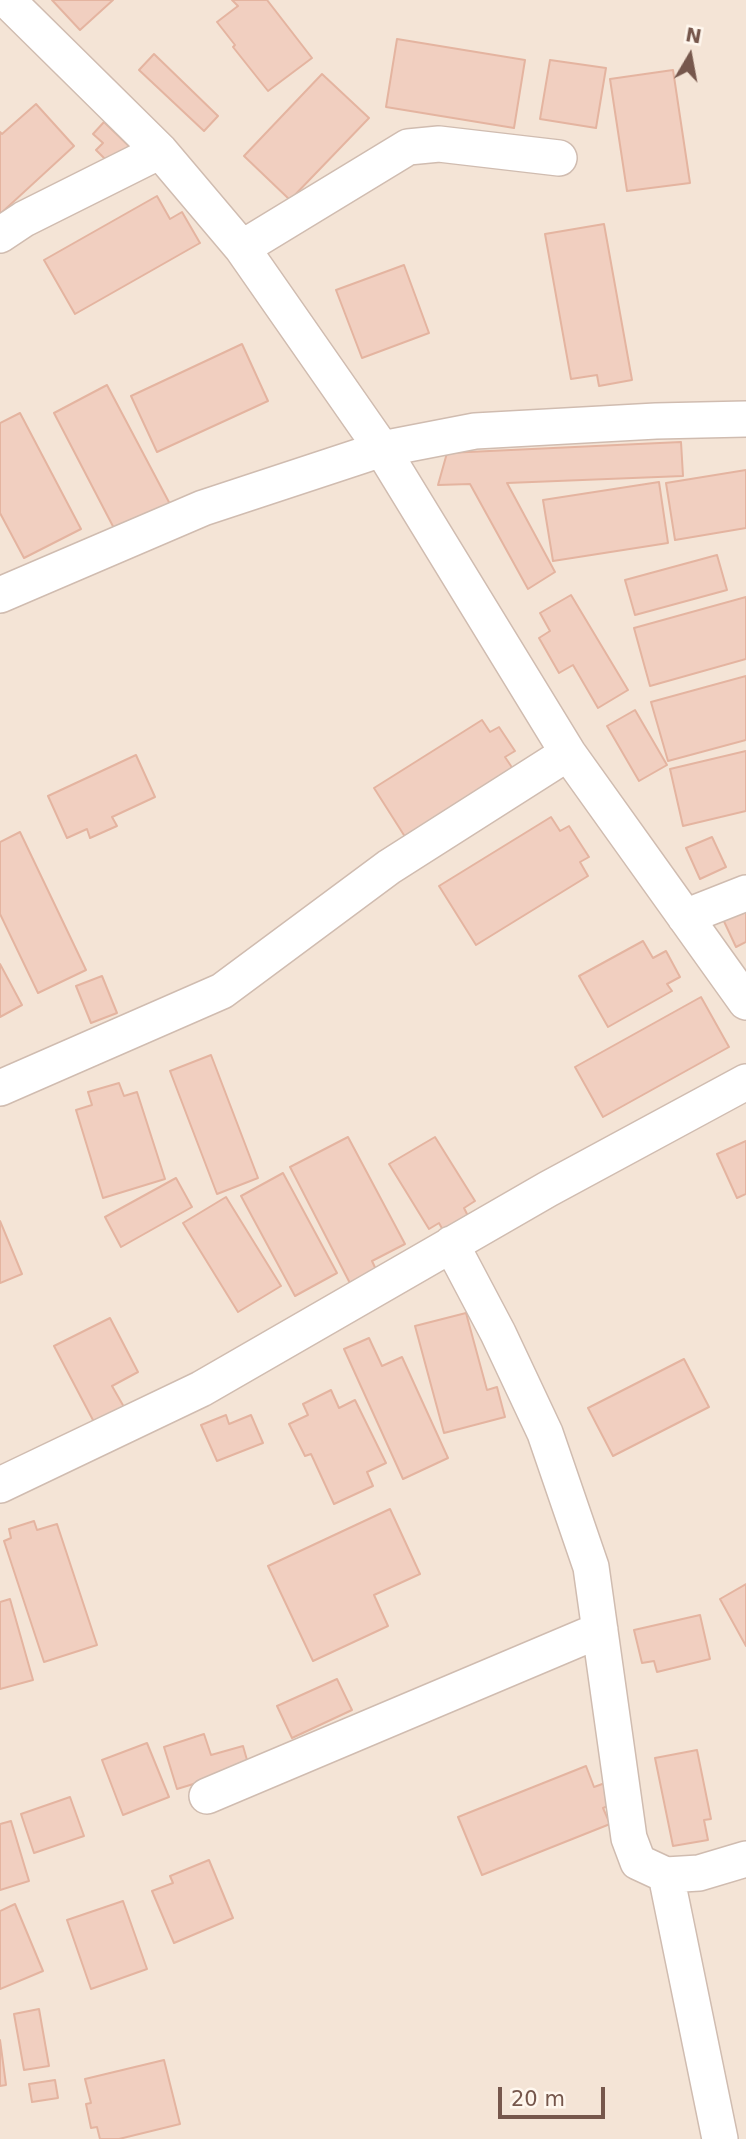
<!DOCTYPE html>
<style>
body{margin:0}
#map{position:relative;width:746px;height:2139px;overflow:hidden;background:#fcf3e8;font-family:"DejaVu Sans",sans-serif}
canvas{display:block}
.north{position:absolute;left:655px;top:21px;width:70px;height:70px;-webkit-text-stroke:5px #fff7ee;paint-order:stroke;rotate:10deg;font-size:19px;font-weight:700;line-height:28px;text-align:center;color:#76574c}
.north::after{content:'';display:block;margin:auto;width:24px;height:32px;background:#76574c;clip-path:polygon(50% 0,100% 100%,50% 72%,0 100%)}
.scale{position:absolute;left:498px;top:2087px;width:107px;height:32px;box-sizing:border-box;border:4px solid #76574c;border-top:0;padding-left:9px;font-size:21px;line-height:24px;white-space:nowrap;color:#76574c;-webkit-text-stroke:5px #fff7ee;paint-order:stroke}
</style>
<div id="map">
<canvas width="746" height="2139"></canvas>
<div class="north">N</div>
<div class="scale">20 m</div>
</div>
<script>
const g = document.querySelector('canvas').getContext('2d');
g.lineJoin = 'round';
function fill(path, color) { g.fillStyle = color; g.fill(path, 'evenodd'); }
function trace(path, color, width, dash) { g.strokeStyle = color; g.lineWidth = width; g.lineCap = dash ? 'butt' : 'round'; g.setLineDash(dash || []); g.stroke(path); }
fill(new Path2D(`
 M0,0H746V2139H0Z`), '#f4e4d6');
const building = new Path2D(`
 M52,0H113L80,30Z
 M232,0H267L312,58L268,91L233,47L235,45L217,22L238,6Z
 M397,39L525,60L514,128L386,107Z
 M154,54L218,116L204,131L139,70Z
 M550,60L606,68L596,128L540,119Z
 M673,70L690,183L627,191L610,79Z
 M322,74L369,118L290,200L244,156Z
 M36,104L74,146L0,214V132L2,134Z
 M104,122L134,151L110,164L96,150L103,143L93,134Z
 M157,196L170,219L182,212L200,243L75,314L44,260Z
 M604,224L632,380L599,386L597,375L571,379L545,234Z
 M404,265L429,333L362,358L336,290Z
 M242,344L268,401L157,452L131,396Z
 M107,385L171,506L117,534L54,413Z
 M20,413L81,529L24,558L0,513V423Z
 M681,442L683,476L507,483L555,572L528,589L470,484L438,485L447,453Z
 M746,470V528L675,540L666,483Z
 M659,482L668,543L553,561L543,500Z
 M717,555L727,590L635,615L625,580Z
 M571,595L628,690L598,708L573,665L559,673L539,638L550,631L540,613Z
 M746,597V659L650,686L634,628Z
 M746,676V740L668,761L651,702Z
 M635,710L667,765L639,781L607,726Z
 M482,720L490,732L499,727L515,751L505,757L517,775L409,843L374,788Z
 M746,751V811L683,826L670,769Z
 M136,755L155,797L112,817L117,826L90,838L87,829L67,838L48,796Z
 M551,817L560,831L569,826L589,857L580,862L588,876L476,945L439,886Z
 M20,832L86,970L38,993L0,914V842Z
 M712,837L726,867L700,879L686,848Z
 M746,904V942L736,947L721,915Z
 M643,941L653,958L666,951L680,977L667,984L672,991L608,1027L579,976Z
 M0,964L22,1005L0,1017Z
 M102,976L117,1013L91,1023L76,986Z
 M701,997L729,1047L603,1117L575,1067Z
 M211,1055L258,1178L217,1194L170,1071Z
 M119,1083L124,1096L137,1092L165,1179L103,1198L76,1110L92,1105L88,1092Z
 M348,1137L405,1244L372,1261L379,1276L353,1289L290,1167Z
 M435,1137L475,1201L464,1208L469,1218L444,1232L439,1223L429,1229L389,1164Z
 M746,1141V1194L737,1198L717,1154Z
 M283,1173L337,1273L295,1296L241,1196Z
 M176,1178L192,1207L121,1247L105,1217Z
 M226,1197L281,1286L238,1312L183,1223Z
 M0,1221L22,1274L0,1283Z
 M466,1313L487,1390L497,1387L505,1417L444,1433L415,1326Z
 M110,1318L138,1372L112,1386L124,1407L94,1422L54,1346Z
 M369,1338L382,1366L402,1357L448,1458L403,1479L344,1349Z
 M684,1359L709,1407L613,1456L588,1408Z
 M331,1390L339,1408L355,1400L386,1463L367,1472L373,1486L334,1504L311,1454L305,1456L289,1424L308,1415L303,1404Z
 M226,1415L229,1424L251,1415L263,1443L217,1461L201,1425Z
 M390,1509L420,1574L374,1595L388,1626L313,1661L268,1566Z
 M34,1521L37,1530L57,1524L97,1645L44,1662L4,1541L11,1538L9,1529Z
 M746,1584V1646L720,1599Z
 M10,1599L33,1680L0,1689V1602Z
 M700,1615L710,1659L657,1672L654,1661L642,1663L634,1630Z
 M337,1679L352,1710L292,1738L277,1706Z
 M204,1734L211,1755L243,1746L249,1767L177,1789L164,1747Z
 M147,1743L169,1797L123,1815L102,1760Z
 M697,1750L711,1819L704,1820L708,1840L673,1846L655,1758Z
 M586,1766L594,1787L605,1783L613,1804L603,1808L610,1824L482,1875L458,1817Z
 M70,1797L84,1836L34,1853L21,1814Z
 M11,1821L29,1881L0,1890V1824Z
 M209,1860L233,1918L174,1943L152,1891L173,1883L170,1876Z
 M123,1901L147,1969L91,1989L67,1920Z
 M15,1904L43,1971L0,1989V1911Z
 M39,2009L49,2066L24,2070L14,2014Z
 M0,2040L6,2085L0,2086Z
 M164,2060L180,2124L119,2139H100L97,2127L91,2128L86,2104L91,2103L85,2079Z
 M55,2080L58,2098L32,2102L29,2084Z`);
fill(building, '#f1cfc0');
trace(building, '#e4b4a0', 2);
const minor = new Path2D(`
 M7,0L160,151L242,248L382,449L568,753L746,1002
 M0,235L24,219L160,151
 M242,248L408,147L439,144L559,158
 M0,595L203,508L382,449L475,431L656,421L746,419
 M685,917L746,893
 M0,1088L222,991L389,867L568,753
 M451,1244L498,1333L545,1433L591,1567L629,1838L638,1862L666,1875L699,1873L746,1859
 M0,1485L201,1389L548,1189L746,1082
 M207,1796L600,1630
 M666,1875L720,2139`);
trace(minor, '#d0bcb0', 38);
trace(minor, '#fff', 35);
</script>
